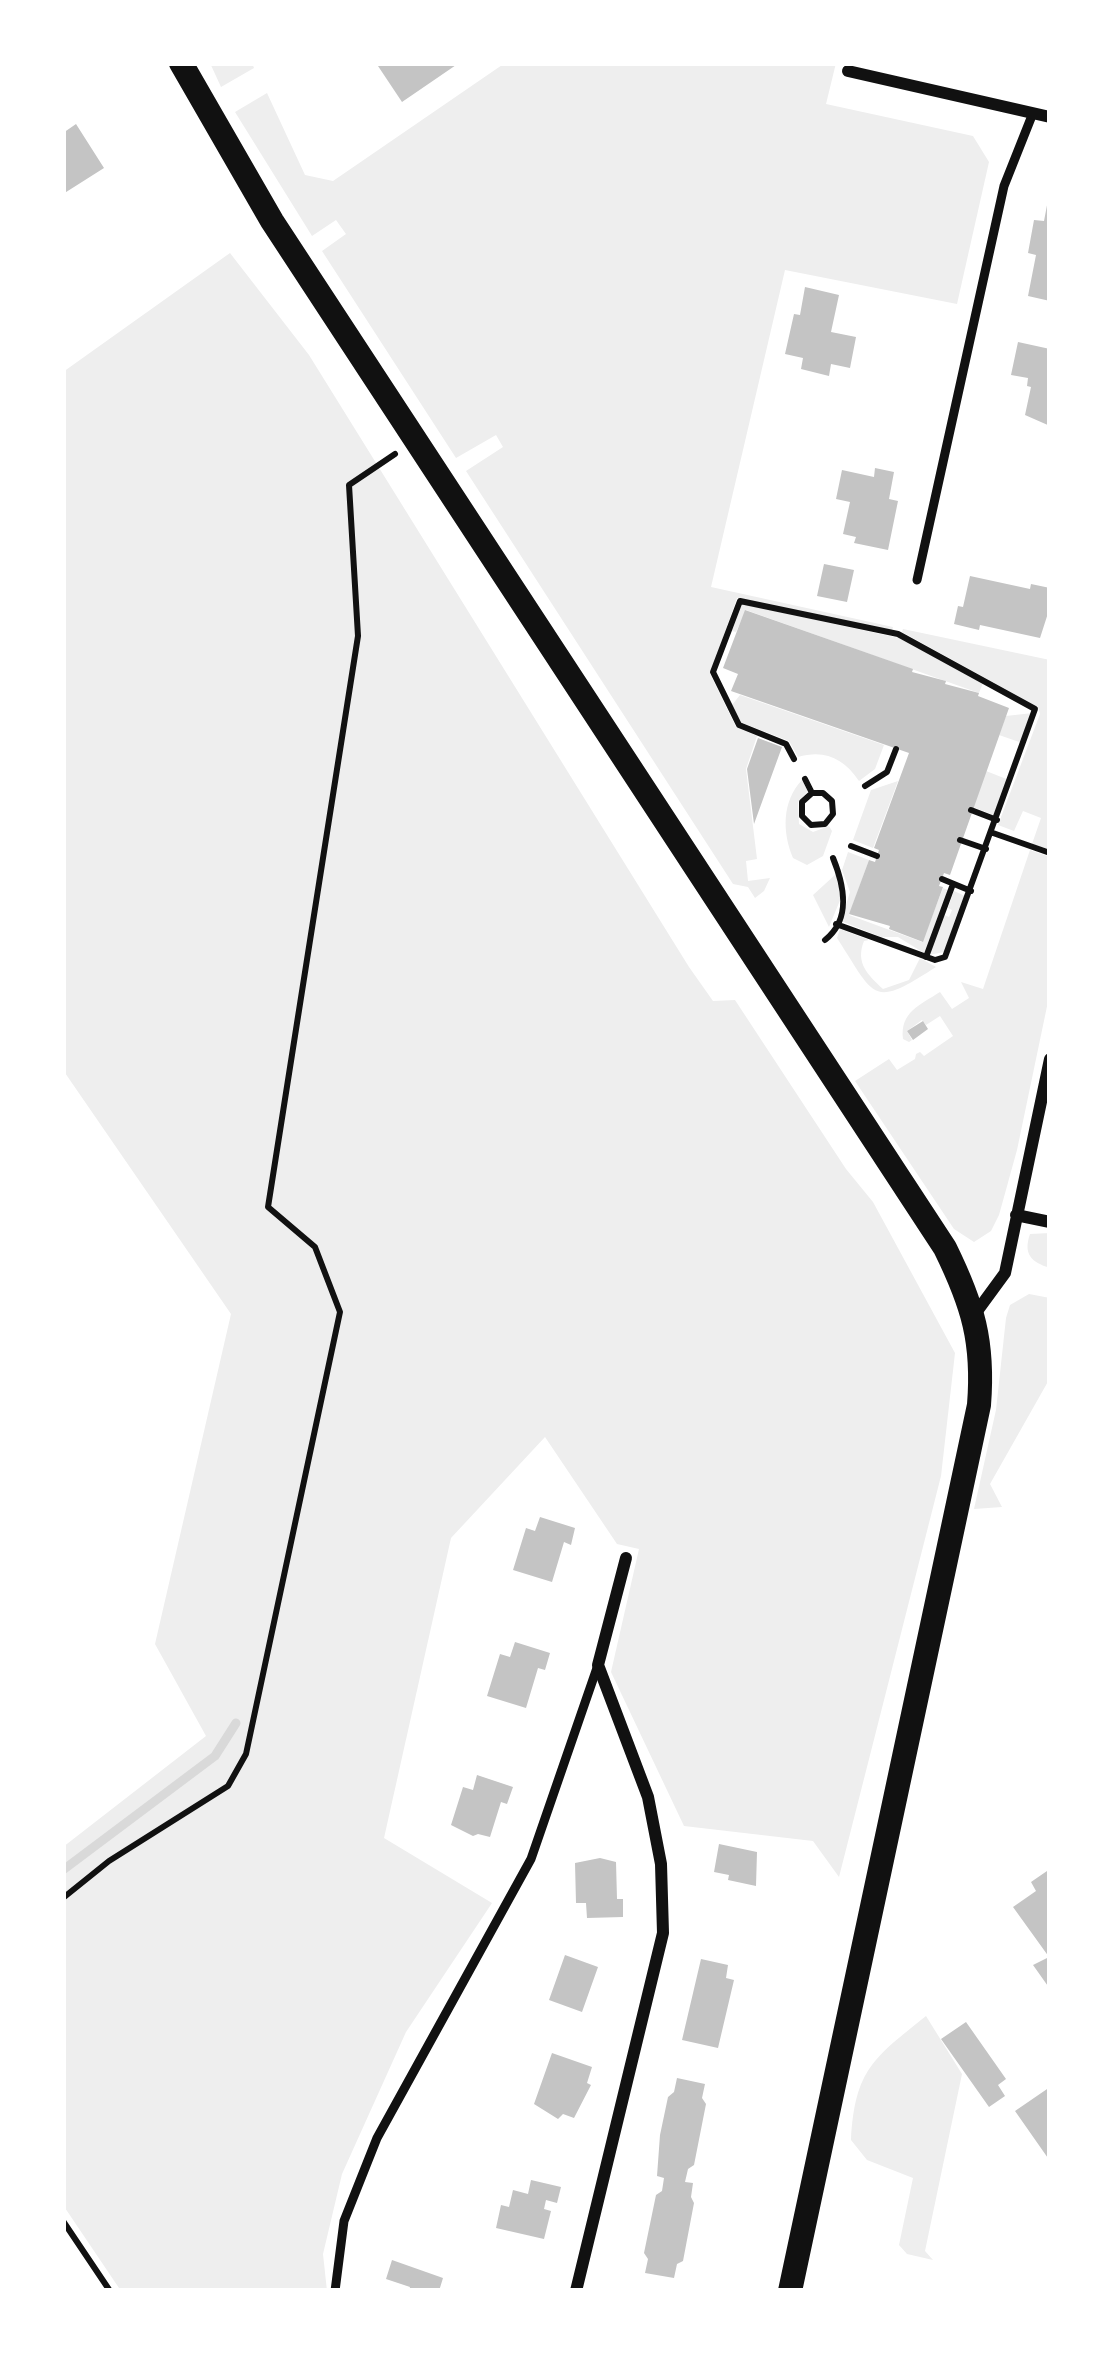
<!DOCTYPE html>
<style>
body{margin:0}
#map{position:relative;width:1113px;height:2354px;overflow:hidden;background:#fff;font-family:Barlow,sans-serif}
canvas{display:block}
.frame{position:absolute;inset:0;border:66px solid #fff;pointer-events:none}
</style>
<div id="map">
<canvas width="1113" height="2354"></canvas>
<div class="frame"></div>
</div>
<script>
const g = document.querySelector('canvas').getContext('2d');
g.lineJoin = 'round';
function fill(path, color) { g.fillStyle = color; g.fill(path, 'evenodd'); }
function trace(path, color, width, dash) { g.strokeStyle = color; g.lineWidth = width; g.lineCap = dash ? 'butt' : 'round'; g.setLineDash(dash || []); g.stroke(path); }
fill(new Path2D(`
 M210,63H252L254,68L221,87Z
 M505,63H836L826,104L973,136L989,162L957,304L785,270L711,587L893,627L892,630L737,598L710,674L736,727L757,736L746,769L757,859L746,861L748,881L770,878L764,891L755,898L748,887L733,884L466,471L503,447L496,435L456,458L322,251L346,234L336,220L312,236L235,112L267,93L305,175L333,181Z
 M230,253L309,355L689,967L713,1001L735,1000L846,1169L873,1202L955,1353L941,1476L839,1877L813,1841L684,1826L611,1672L639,1549L617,1544L545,1437L451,1538L384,1838L492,1903L406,2032L342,2174L323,2254L327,2291H121L63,2205V1847L206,1736L155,1644L231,1314L63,1070V372Z
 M742,604L899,638L983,683L979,693L746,610L736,632L732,631Z
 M903,629L1050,660V850L1032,844L1041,818L1023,811L1014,831L998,825L1040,714L1038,707L902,632Z
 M740,695L884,745L875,769L859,781C844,758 824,749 798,757L789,741L740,722L732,705Z
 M1033,713L1022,743L999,735L1006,716Z
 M986,771L1009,780L996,816L973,807Z
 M802,780L808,791L798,802L799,824L813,832L829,826L832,831L823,856L807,865L793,858C782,832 782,801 802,780Z
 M898,781L873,848L853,840L871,790Z
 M1030,850L1050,857V992L1017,1150L999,1215L991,1231L974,1242L954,1229L855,1081L889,1059L897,1070L915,1059L916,1054L920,1052L924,1056L953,1036L940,1016L926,1025L922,1020L907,1031L912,1040L909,1042L903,1039C900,1012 920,1005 940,992L952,1009L969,998L961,982L983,989Z
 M848,852L869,860L849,915L922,942L943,888L948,890L924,953L898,937H881L841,921L850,892L842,870Z
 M836,874L843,893L829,927L813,895Z
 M954,891L965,896L944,952L929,955L944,915L949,917L952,910L948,908Z
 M840,929L869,940L864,941C855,963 868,975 883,989L909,980L920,958L936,967C871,1009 876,998 837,938Z
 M1050,1233V1268C1031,1262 1023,1254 1030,1234Z
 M1029,1294L1050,1298V1378L990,1484L1002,1507L974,1509L996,1410L1006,1318L1010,1305Z
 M926,2016L962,2074L925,2251L933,2260L907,2254L899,2245L913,2178L867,2160L851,2140C855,2069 874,2058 926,2016Z`), '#eee');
trace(new Path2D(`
 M63,1870L215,1756L236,1723`), '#d9d9d9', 9);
fill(new Path2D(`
 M382,63H459L402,102L378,66Z
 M76,124L104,168L63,194V133Z
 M1048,200L1050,201V301L1028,296L1036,255L1028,253L1034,220L1044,221Z
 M805,287L839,295L831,332L856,337L850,368L831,364L829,376L801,369L803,358L785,354L794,314L800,315Z
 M1018,342L1050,349V426L1025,415L1031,387L1027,386L1028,378L1011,375Z
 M875,468L894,472L889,499L898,501L888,550L854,543L856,537L843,534L850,502L836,499L842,470L874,477Z
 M824,564L854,570L847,602L817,596Z
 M970,576L1030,589L1031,584L1050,588V607L1040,638L980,625L979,630L954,624L958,606L963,607Z
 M745,610L913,669L912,672L946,681L945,684L979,693L978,696L1009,708L950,875L944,873L939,886L943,887L923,942L889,929L890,926L849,914L869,860L875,862L879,850L874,848L909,753L731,691L738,674L723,668Z
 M758,738L782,747L754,824L747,769Z
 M923,1021L928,1029L913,1040L907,1031Z
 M540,1517L575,1528L571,1545L564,1542L552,1582L513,1570L526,1528L535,1531Z
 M515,1642L550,1653L545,1670L538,1668L526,1708L487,1696L500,1654L510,1657Z
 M477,1775L513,1787L507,1804L501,1802L490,1837L478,1834L473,1836L451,1825L463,1787L473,1790Z
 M719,1844L757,1852L756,1886L728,1880L729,1875L714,1872Z
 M600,1858L616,1862L617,1899H623V1917L587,1918L586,1903H576L575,1863Z
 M1047,1871L1050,1875V1989L1033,1965L1049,1957L1013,1907L1036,1891L1031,1882Z
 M565,1955L598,1967L582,2012L549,2000Z
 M701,1959L728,1965L726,1978L734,1980L718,2048L682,2040Z
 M966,2022L1006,2079L998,2085L1005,2096L989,2107L941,2039Z
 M552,2053L592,2067L587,2083L591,2085L574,2118L563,2114L558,2119L534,2104Z
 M677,2078L705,2084L702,2098L706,2104L694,2165L688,2169L685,2182L693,2183L691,2197L694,2203L683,2261L677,2264L674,2278L645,2273L648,2259L644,2253L656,2195L662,2191L664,2178L657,2176L660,2135L668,2097L674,2092Z
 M1050,2087V2161L1015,2111Z
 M531,2180L561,2187L557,2203L546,2200L544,2209L551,2211L544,2239L496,2228L501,2205L509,2207L513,2190L528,2194Z
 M392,2260L443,2278L439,2291H409L410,2287L386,2279Z`), '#c4c4c4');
trace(new Path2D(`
 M794,759L786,744L739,725L713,672L740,601L898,634L1035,709L945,957L935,960L836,924
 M805,779L812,793H823L832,801L833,814L825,824L811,825L802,816V802L812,793
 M865,786L887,772L896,749
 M971,810L997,820
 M993,833L1050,853
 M960,840L986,849
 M851,846L877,856
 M942,879L971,891
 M825,940C852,919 844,885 833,858
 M926,957L953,884
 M63,1898L109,1861L228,1786L246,1754L340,1312L315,1247L268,1207L358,636L349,485L395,454
 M63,2221L110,2291`), '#111', 6);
trace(new Path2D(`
 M917,580L1004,186L1033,113
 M335,2291L344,2221L377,2138L531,1859L598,1665`), '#111', 9);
trace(new Path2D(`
 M848,71L1050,117
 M1016,1215L1050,1222
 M975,1314L1005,1273L1050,1059
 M576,2291L663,1933L661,1864L648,1797L598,1665L626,1558`), '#111', 12);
trace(new Path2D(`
 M181,63L272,221L945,1248C973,1305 984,1342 979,1405L790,2291`), '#111', 24);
</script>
